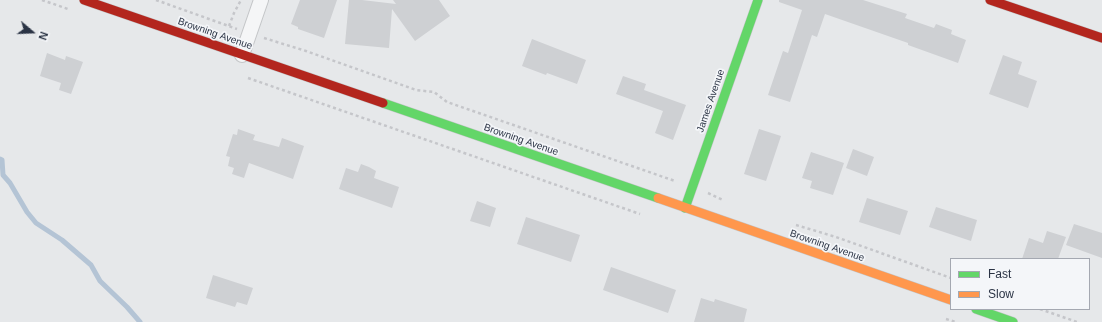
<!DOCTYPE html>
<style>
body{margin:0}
#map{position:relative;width:1102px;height:322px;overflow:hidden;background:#e6e8ea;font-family:Arial,sans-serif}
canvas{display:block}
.legend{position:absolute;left:950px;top:258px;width:140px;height:52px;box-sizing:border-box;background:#f4f6f9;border:1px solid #a4a8b1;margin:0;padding:5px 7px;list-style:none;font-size:12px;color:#2b3445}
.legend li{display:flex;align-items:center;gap:8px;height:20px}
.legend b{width:20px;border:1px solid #a4a8b1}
.north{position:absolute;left:12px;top:12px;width:40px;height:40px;-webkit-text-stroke:3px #f4f6f9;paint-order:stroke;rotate:109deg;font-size:11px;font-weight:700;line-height:16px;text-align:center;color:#2b3445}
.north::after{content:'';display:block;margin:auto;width:14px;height:18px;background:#2b3445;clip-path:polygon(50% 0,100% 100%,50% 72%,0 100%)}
</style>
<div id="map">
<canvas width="1102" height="322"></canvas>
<ul class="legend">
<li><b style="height:5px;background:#63d668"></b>Fast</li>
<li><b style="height:5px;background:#ff974d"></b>Slow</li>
</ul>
<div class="north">N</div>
</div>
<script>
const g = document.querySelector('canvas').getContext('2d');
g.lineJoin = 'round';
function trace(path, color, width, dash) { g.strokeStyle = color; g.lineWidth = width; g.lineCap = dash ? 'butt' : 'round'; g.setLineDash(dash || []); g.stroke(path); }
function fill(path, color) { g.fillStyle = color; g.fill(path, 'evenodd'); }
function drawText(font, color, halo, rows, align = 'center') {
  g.font = font + ' Arial,sans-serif'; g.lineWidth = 3.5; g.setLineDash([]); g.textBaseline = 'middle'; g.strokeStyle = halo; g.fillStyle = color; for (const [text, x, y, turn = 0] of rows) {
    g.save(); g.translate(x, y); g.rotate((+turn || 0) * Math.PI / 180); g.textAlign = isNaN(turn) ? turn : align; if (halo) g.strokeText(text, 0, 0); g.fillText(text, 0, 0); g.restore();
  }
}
trace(new Path2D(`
 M0,159L2,160L3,175L10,183L27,212L36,223L62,240L91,265L100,281L127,307L140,322`), '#b4c4d5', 5);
fill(new Path2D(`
 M300,0H337L324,38L298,29V27L291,24Z
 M349,0H362L396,4L393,0H439L450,16L415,41L392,9L389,48L345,44Z
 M779,0H863L907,14L905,18L934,28L936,24L952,30L951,34L966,40L958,63L908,45V43L825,14L817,37L812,35L790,102L768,95L783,51L788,53L802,10L779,2Z
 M532,39L586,60L577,84L547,73L546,75L522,66Z
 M47,53L65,60L66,56L83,62L71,94L59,90L61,83L40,76Z
 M1003,55L1022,62L1018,74L1037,81L1028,108L989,94Z
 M623,76L646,84L644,90L686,105L673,140L655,133L663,111L616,94Z
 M238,129L255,135L253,140L279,147L282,138L304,146L293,179L249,163L244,178L232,174L234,168L228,166L230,157L226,156L233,134L237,135Z
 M759,129L781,136L766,181L744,174Z
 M853,149L874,157L867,176L846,168Z
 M811,152L844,163L833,195L810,188L812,181L802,178Z
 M361,164L369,167L376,171L374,178L399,187L392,208L339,189L346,168L358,172Z
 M867,198L908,211L900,235L859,222Z
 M477,201L496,208L490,227L470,221Z
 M936,207L977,220L971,241L929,227Z
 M526,217L580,235L571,262L517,244Z
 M1074,224L1102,233V258L1066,245Z
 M1047,231L1066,237L1058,259H1022L1029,238L1043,243Z
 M611,267L676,290L668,313L603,290Z
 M213,275L253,288L247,305L237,302L235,307L206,298Z
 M701,298L714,302L715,299L747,309L744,322H694Z`), '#ced0d3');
const street = new Path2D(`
 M242,55L261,0`);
const fast = new Path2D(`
 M383,103L658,198
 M685,208L758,0
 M976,309L1013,322`);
const slow = new Path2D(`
 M658,198L951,300`);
const jam = new Path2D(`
 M84,0L383,103
 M990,0L1102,38`);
trace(street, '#c4c6c8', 16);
trace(fast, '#c4c6c8', 10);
trace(slow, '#c4c6c8', 10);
trace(jam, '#c4c6c8', 10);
trace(new Path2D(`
 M42,0L68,9
 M156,0L237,29
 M229,26L234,13L241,0
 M264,38L306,51L416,90L434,92L447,102L675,181
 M248,78L640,214
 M708,193L723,200
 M796,225L836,237L951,278
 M1040,309L1077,322
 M946,319L956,322`), '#c5c6ca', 2.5, [3, 3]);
trace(street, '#f5f6f7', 14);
trace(fast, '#63d668', 9);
trace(slow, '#ff974d', 9);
trace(jam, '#b3261e', 9);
drawText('10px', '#2b3445', '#f4f6f9', [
 ["Browning Avenue",215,34,19],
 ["James Avenue",711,101,-71],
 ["Browning Avenue",521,140,19],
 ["Browning Avenue",827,246,19]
]);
</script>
